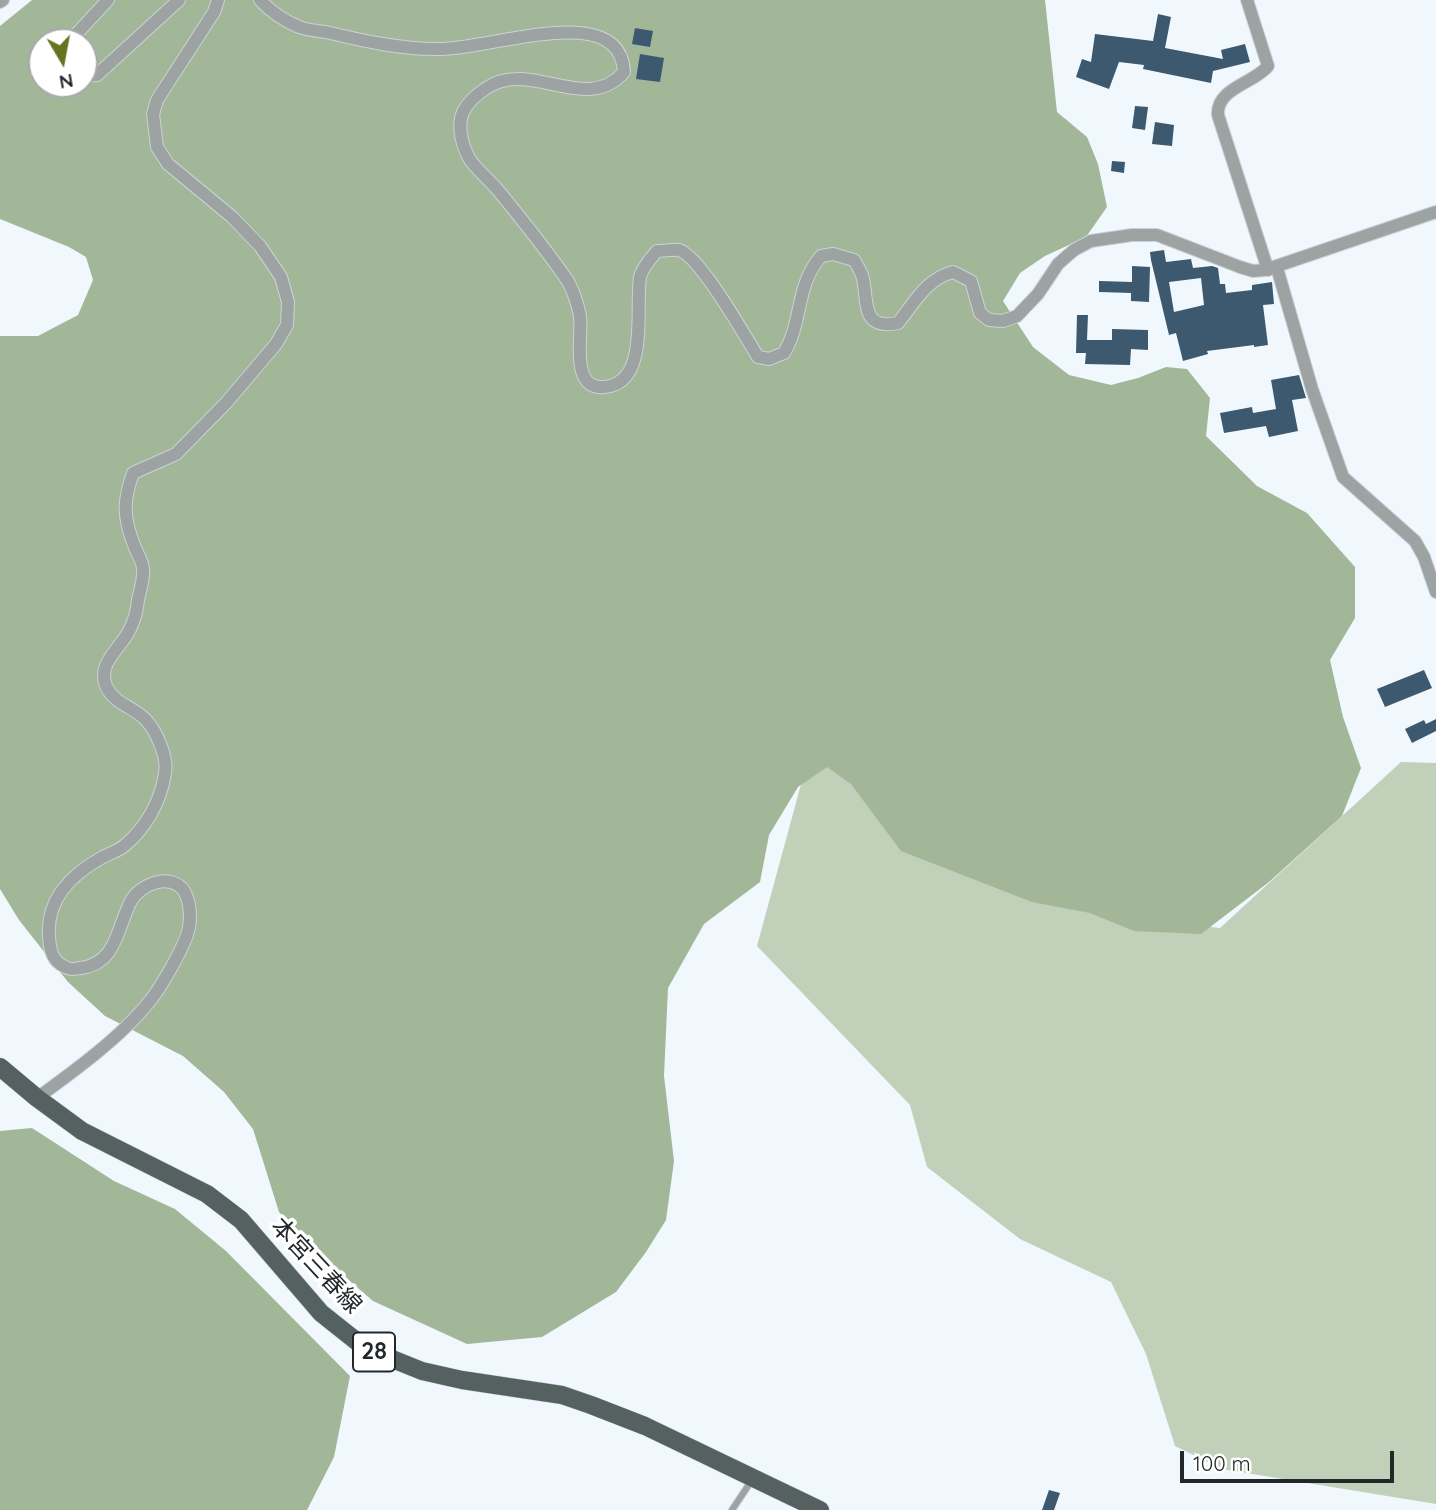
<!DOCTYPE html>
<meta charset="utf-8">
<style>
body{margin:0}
#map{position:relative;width:1436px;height:1510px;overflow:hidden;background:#f0f8fe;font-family:Quicksand,sans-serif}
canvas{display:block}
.north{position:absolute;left:28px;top:28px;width:70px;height:70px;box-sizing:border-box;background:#fff;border:2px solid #a7a9aa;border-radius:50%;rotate:170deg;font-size:19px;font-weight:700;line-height:28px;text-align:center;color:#23272a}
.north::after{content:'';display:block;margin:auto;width:24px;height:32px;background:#667421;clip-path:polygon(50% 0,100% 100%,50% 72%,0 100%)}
.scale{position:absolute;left:1180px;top:1451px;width:214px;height:32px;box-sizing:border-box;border:4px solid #23272a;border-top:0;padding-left:9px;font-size:21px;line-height:24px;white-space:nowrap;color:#23272a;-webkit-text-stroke:5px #fff;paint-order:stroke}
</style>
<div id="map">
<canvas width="1436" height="1510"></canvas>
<div class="north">N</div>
<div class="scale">100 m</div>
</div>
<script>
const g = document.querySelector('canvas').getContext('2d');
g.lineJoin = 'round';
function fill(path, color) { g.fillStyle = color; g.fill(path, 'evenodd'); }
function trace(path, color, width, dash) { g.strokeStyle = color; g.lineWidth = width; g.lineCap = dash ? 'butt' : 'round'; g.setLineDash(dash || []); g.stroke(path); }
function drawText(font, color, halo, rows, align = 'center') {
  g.font = font + ' Quicksand,"Noto Sans JP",sans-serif'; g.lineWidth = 7; g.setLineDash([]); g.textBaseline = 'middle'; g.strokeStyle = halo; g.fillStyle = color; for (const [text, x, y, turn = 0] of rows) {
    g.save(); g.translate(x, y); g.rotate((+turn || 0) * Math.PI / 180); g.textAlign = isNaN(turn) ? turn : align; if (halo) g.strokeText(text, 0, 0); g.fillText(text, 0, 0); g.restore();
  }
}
fill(new Path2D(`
 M809,755L1114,916L1220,928L1401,762L1436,763V1504L1222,1469L1175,1446L1146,1354L1111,1282L1020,1239L927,1167L910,1105L757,946Z`), '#c0d0b9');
fill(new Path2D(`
 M32,0H1045L1057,112L1087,137L1098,164L1107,207L1086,237L1045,256L1020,273L1003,301L1033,347L1069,375L1111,385L1138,378L1166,367L1187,369L1210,398L1206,436L1257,486L1307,513L1355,567V618L1330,660L1343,717L1361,768L1342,816L1269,882L1201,934L1134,931L1090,913L1032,902L901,851L851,784L827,767L798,787L769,835L760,882L704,924L668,988L664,1076L674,1161L666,1220L646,1252L616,1292L542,1337L467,1344L373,1301L329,1263L279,1212L253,1129L224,1092L183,1056L105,1016L68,982L19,920L0,889V336H38L78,315L93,280L86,257L69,247L0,219V26ZM42,42H84V84H42Z
 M32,1128L114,1181L175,1209L226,1251L350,1376L334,1457L307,1510H0V1131Z`), '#a1b798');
fill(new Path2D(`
 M1158,14L1171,17L1165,48L1223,59L1221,50L1245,44L1250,62L1213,71L1211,83L1143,69L1144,65L1119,62L1109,89L1076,77L1082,59L1091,62L1095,34L1153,41Z
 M635,28L653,31L650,47L632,44Z
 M640,54L664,58L660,82L636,79Z
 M1135,106L1148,107L1145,130L1132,128Z
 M1155,122L1174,125L1172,146L1152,144Z
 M1112,161L1125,162L1124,173L1111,171Z
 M1164,250L1166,262L1191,259L1193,268L1212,266L1218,268L1220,284H1225L1226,293L1252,290V285L1272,282L1274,304L1263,305L1268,345L1254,347V345L1207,351L1208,354L1183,361L1176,333L1169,335L1151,260L1150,252ZM1201,278L1204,305L1174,312L1169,282Z
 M1132,266L1150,267L1149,302L1131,301V293L1099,292V281L1132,282Z
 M1077,315H1088L1087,340H1112V329L1148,330V350L1131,349L1130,365L1085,364L1086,353H1076Z
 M1299,375L1306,398L1292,400L1298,431L1269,437L1266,426L1224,433L1220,413L1252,407L1253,413L1276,409L1271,380Z
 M1424,670L1432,688L1385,707L1377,689Z
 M1436,719V731L1412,743L1405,729L1424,720L1426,724Z
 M1049,1490L1060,1493L1054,1510H1042Z`), '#3d596f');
const lane = new Path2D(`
 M732,1510L752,1480`);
const street = new Path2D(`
 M260,0C270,11 285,21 299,27C307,30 317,31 326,32C363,41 404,50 442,49C496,48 620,0 624,72C586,116 529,57 485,89C476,95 468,102 463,112C457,126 462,145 469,158C474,167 489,180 497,189C520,217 544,247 565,277C572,286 578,305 580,316C583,334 569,390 604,387C650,384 635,308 640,277C642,268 651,258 657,251C664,251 673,249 679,250C700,256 745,336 758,357L769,359L784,353C803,322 795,286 821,256L833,254L854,260C857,265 860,270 862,275C869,299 859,331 898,323C915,302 926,279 953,272L971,281L980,313L989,320L1003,321L1017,316L1038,294L1058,264L1074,250L1091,241L1132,235H1157L1240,267L1253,271L1265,270L1436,212
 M1247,0L1268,66C1255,83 1216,88 1218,115L1268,270
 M0,2L3,0
 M69,42L108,0
 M84,76L97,75L179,0
 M1277,268L1312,389L1343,477L1415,541L1424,557L1436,592
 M37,1098C73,1072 121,1037 149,1002C160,989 187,943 189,927C191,917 190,901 184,891C171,872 140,884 131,901C117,927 117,964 80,968C74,969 71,970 65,967C52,961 50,950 49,937C46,899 71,875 101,858C108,854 118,851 124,846C146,828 161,801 165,773C168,758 157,732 146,720C134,707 114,704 106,686C97,663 120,649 129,631C134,622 137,610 138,600C140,591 144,579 143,569C143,561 136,552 134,545C123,517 123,501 133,473L176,454L226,403L276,344L287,325L288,302L281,277L260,246L232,217L168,164L157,147L153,114L157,100L214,12L218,0`);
const primary = new Path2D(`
 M0,1067L37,1098L82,1131L207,1194L241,1220L321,1313L365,1348L422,1371L462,1380L562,1395L591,1405L645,1426L820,1510`);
trace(lane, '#cbd2d8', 8);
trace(street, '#cbd2d8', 14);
trace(primary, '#cbd2d8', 19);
trace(lane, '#9da3a3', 6);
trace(street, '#9da3a3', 12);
trace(primary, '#556060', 18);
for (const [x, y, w] of [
 [374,1352,42]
]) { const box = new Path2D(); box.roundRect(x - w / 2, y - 19.5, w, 39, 5); g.fillStyle = '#fff'; g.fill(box); trace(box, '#23272a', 2); }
drawText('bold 23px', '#23272a', null, [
 ["28",374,1352]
]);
drawText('24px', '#23272a', '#fff', [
 ["本宮三春線",316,1266,47]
]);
</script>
